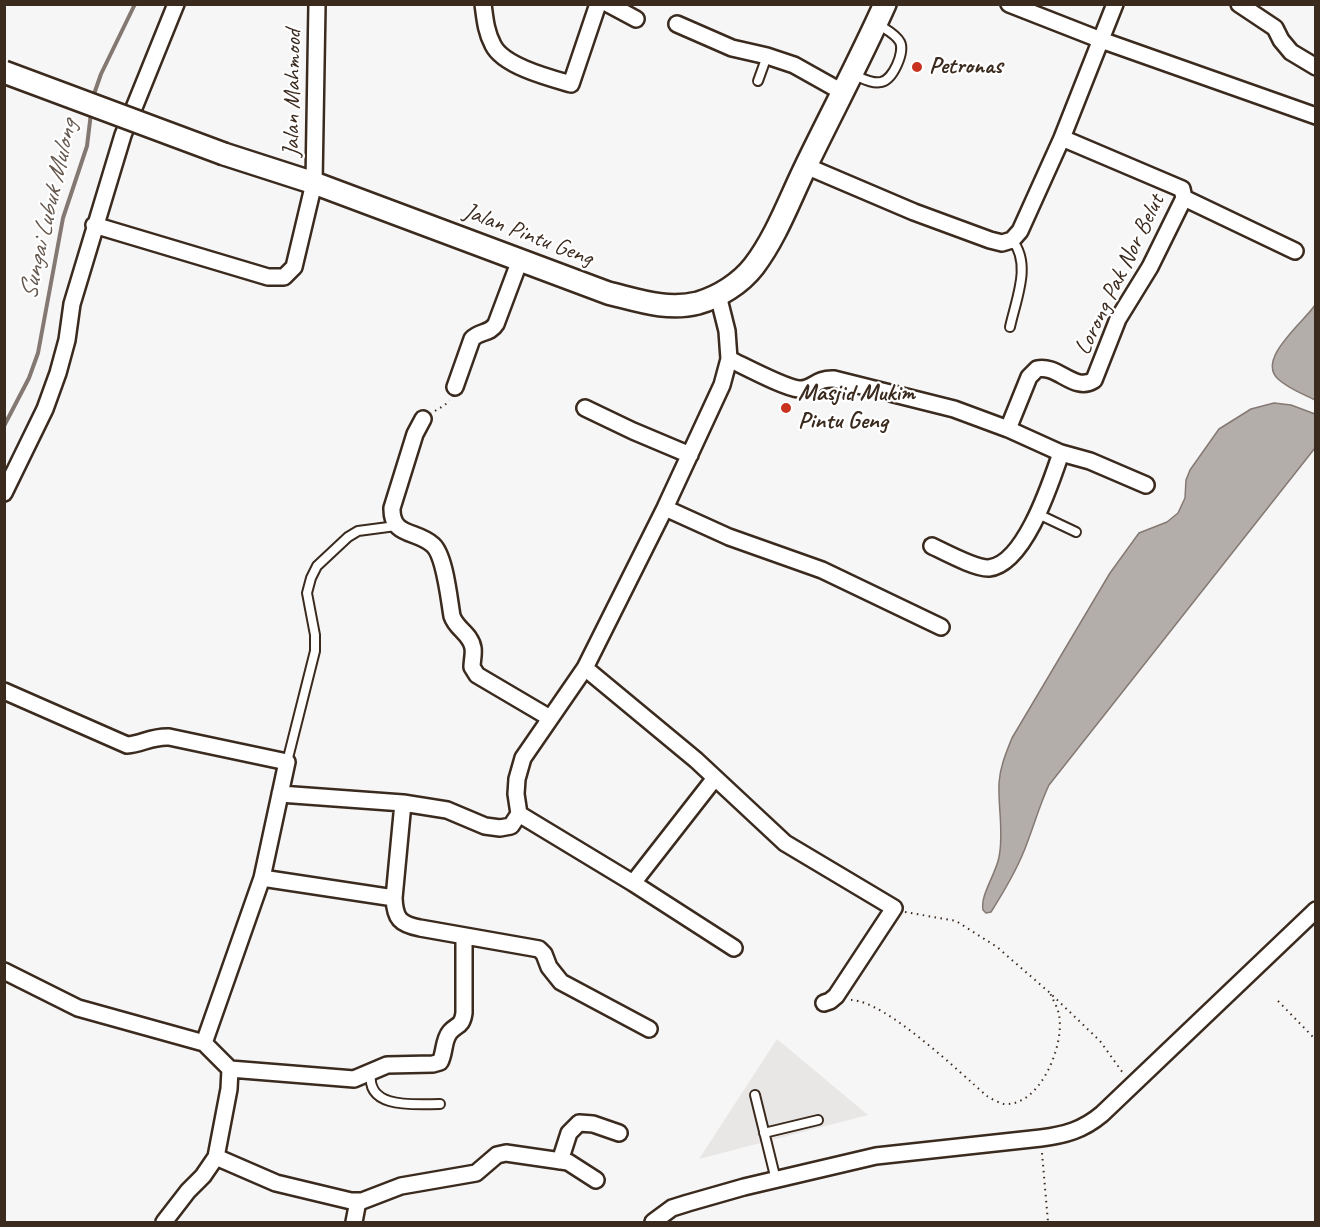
<!DOCTYPE html>
<style>
body{margin:0}
#map{position:relative;width:1320px;height:1227px;overflow:hidden;background:#f7f6f6;font-family:Caveat,sans-serif}
canvas{display:block}
.frame{position:absolute;inset:0;border:6px solid #3b2a1e;pointer-events:none}
</style>
<div id="map">
<canvas width="1320" height="1227"></canvas>
<div class="frame"></div>
</div>
<script>
const g = document.querySelector('canvas').getContext('2d');
g.lineJoin = 'round';
function fill(path, color) { g.fillStyle = color; g.fill(path, 'evenodd'); }
function trace(path, color, width, dash) { g.strokeStyle = color; g.lineWidth = width; g.lineCap = dash ? 'butt' : 'round'; g.setLineDash(dash || []); g.stroke(path); }
function drawText(font, color, halo, rows, align = 'center') {
  g.font = font + ' Caveat,sans-serif'; g.lineWidth = 4.5; g.setLineDash([]); g.textBaseline = 'middle'; g.strokeStyle = halo; g.fillStyle = color; for (const [text, x, y, turn = 0] of rows) {
    g.save(); g.translate(x, y); g.rotate((+turn || 0) * Math.PI / 180); g.textAlign = isNaN(turn) ? turn : align; if (halo) g.strokeText(text, 0, 0); g.fillText(text, 0, 0); g.restore();
  }
}
fill(new Path2D(`
 M777,1039L868,1115L699,1159Z`), '#e9e7e6');
const water = new Path2D(`
 M1315,305V400C1303,394 1289,389 1278,379C1256,359 1304,322 1315,305Z
 M1274,403L1291,405L1315,414V448L1049,785C1039,806 1033,829 1024,851C1016,871 1003,893 991,912L986,913L983,910C980,895 996,874 999,857C1004,833 998,808 999,783C1000,767 1006,753 1012,738L1110,573L1139,533L1167,522L1178,513L1185,498L1186,480L1190,470L1219,429L1251,409Z`);
fill(water, '#b4aeaa');
trace(water, '#847972', 1.5);
trace(new Path2D(`
 M93,97L101,74L135,4
 M4,426L29,378L38,353L63,218L87,146L91,113`), '#847972', 4);
const lane = new Path2D(`
 M854,75C862,78 872,84 881,82C893,80 905,52 900,42C896,34 885,29 878,24
 M758,81L767,56
 M1010,327C1016,299 1032,264 1012,240
 M1038,514L1076,532
 M287,762L315,651V635L307,593L311,578L317,566L348,537L358,531L396,526
 M371,1073C366,1110 416,1104 440,1104
 M755,1095L776,1180
 M764,1133L818,1120`);
const street = new Path2D(`
 M483,4C485,19 486,32 493,45C503,66 550,78 571,84L598,4
 M608,4L636,19
 M1009,4L1101,40L1316,116
 M1239,4L1275,28L1281,40L1291,52L1316,67
 M677,24L732,48L767,56L794,65L844,93
 M806,166L914,212L990,240L1002,243L1012,240L1020,231L1062,138L1115,4
 M1184,198L1295,251
 M94,225L268,277H284L294,267L314,183L317,4
 M729,359C744,366 785,388 799,389C813,390 815,378 834,379L954,409L1008,429L1061,453L1090,461L1146,485
 M455,387L472,339C479,331 490,334 496,324L520,260
 M585,408L633,431L690,455
 M423,419L415,434L392,508C391,537 417,530 433,545C445,556 449,599 452,616C456,629 471,634 473,648C474,654 472,661 472,667L477,675L550,718
 M1008,429L1029,377L1037,369C1058,364 1074,393 1094,380L1118,319L1150,267L1184,198L1182,189L1062,138
 M4,493L45,409L58,373L67,340L72,304L123,135L176,4
 M665,508L729,537L822,570L941,627
 M932,546C945,552 976,569 989,568C1025,564 1051,482 1061,453
 M585,668L696,760L785,843L894,908L836,996L830,1001L824,1003
 M4,691L127,745C142,744 152,736 169,737L287,762L262,878L204,1043
 M280,794L403,803L447,810L485,826L500,828L511,826L519,814L516,794L517,779L523,758L585,668L665,508L722,385L729,359L727,331L718,295
 M403,803L394,898C395,919 400,924 420,928L539,949L544,954L549,967L561,982L649,1029
 M519,814L633,883L734,948
 M262,878L394,898
 M633,883L715,778
 M4,971L78,1008L204,1043L230,1069L354,1079L387,1065L433,1064L440,1062C445,1053 443,1040 450,1032C457,1024 462,1027 464,1013V936
 M216,1157L276,1183L351,1201H362L401,1186L476,1173L497,1155L506,1153L568,1162L596,1180
 M560,1161L569,1133L579,1123L593,1124L619,1133
 M164,1222L188,1191L203,1176L216,1157L229,1089L230,1069
 M354,1222L358,1201
 M653,1222L672,1208L688,1203L744,1187L876,1156L1041,1138C1065,1135 1083,1130 1102,1114L1316,910`);
const secondary = new Path2D(`
 M224,154L314,183L608,293C637,300 667,311 698,303C719,297 741,283 754,266C776,237 789,201 805,168C831,114 860,60 885,4`);
trace(lane, '#3b2a1e', 12);
trace(street, '#3b2a1e', 20);
trace(secondary, '#3b2a1e', 26);
trace(new Path2D(`
 M435,411L445,405L449,400
 M905,912L956,921L997,947L1050,993L1100,1041L1123,1073
 M851,1000C886,1001 959,1072 987,1096C992,1099 999,1103 1004,1104C1040,1107 1065,1045 1059,1015C1058,1008 1053,1000 1050,993
 M1278,1001L1316,1040
 M1042,1153L1048,1222`), '#3b2a1e', 2, [1.5, 4.5]);
trace(lane, '#fff', 8);
trace(street, '#fff', 15);
trace(secondary, '#fff', 21);
const secondaryBridge = new Path2D(`
 M4,72L224,154`);
trace(secondaryBridge, '#3b2a1e', 26, []);
trace(secondaryBridge, '#fff', 21);
for (const [x, y, r, color] of [
 [917,67,6,"#c8321e"],
 [786,408,6,"#c8321e"]
]) { const dot = new Path2D(); dot.arc(x, y, r, 0, 2 * Math.PI); g.fillStyle = color; g.fill(dot); trace(dot, '#fff', 2); }
drawText('bold 24px', '#3b2a1e', '#fff', [
 ["Petronas",929,67],
 ["Masjid Mukim",798,394],
 ["Pintu Geng",798,422]
], 'left');
drawText('24px', '#3b2a1e', '#fff', [
 ["Jalan Mahmood",293,93,-89],
 ["Jalan Pintu Geng",528,235,21],
 ["Lorong Pak Nor Belut",1120,275,-64]
]);
drawText('italic 26px', '#65584f', '#fff', [
 ["Sungai Lubuk Mulong",49,210,-77]
]);
</script>
